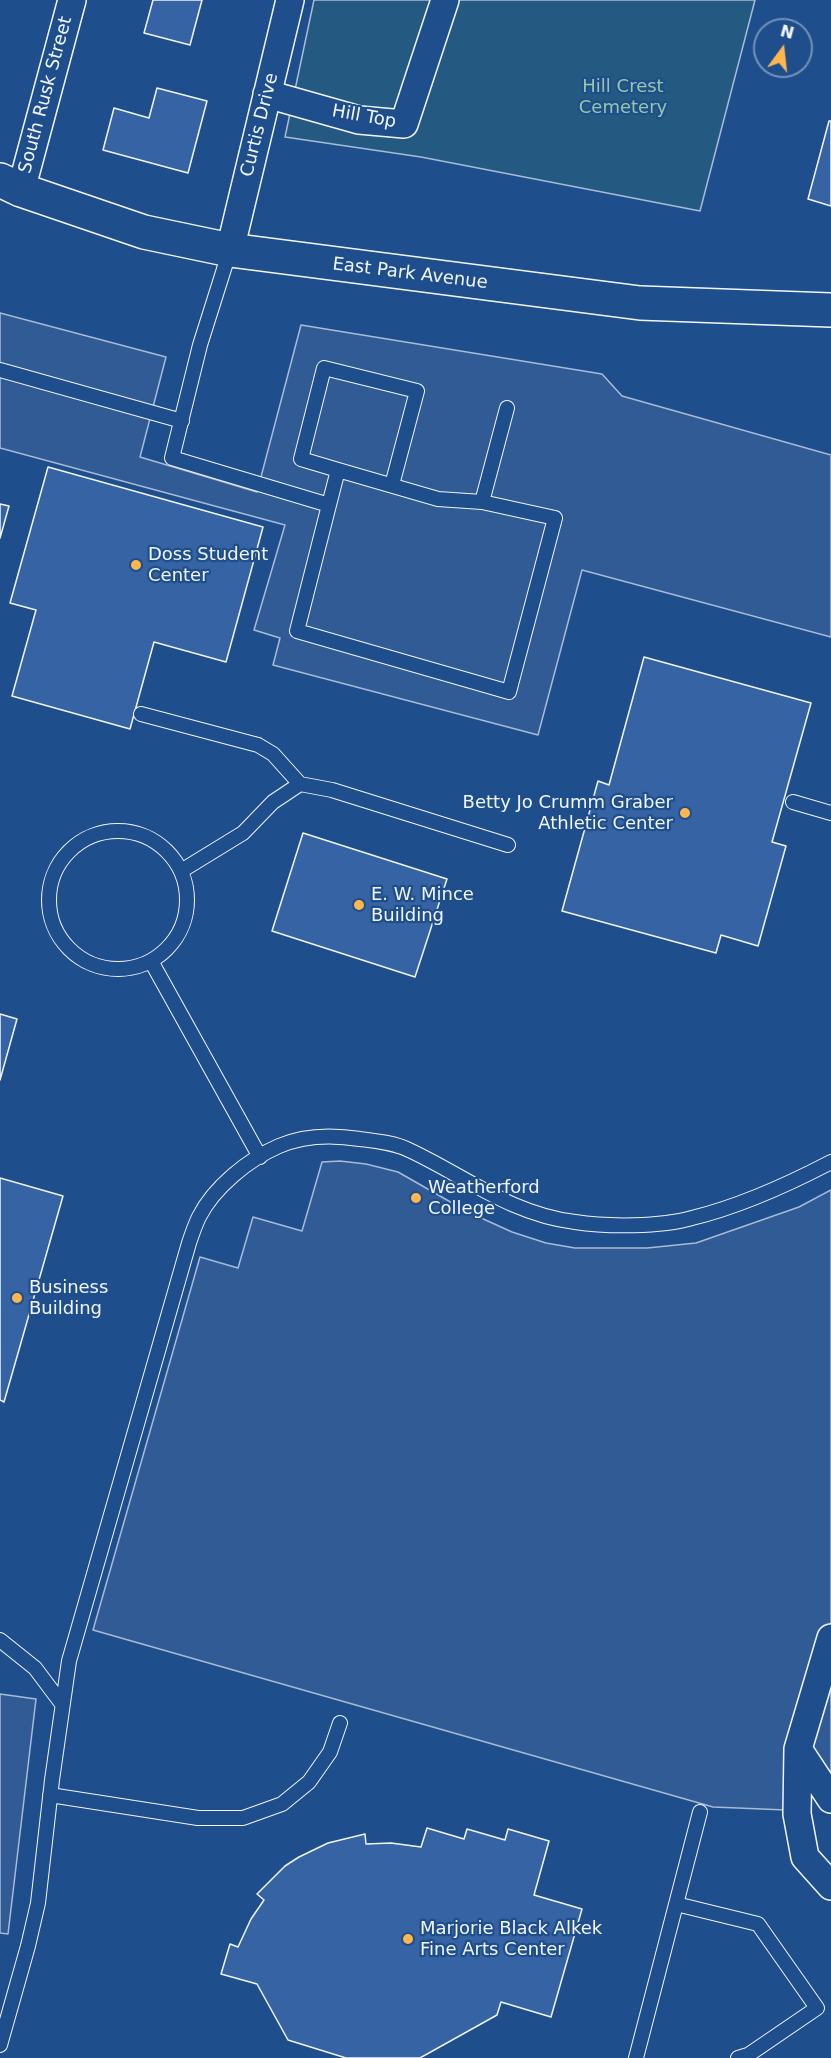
<!DOCTYPE html>
<style>
body{margin:0}
#map{position:relative;width:831px;height:2058px;overflow:hidden;background:#1f4e8c;font-family:"DejaVu Sans",sans-serif}
canvas{display:block}
.north{position:absolute;left:753px;top:18px;width:60px;height:60px;box-sizing:border-box;background:#1f4e8c;border:2px solid #7391ba;border-radius:50%;rotate:15deg;font-size:16px;font-weight:700;line-height:24px;text-align:center;color:#f2f6ff}
.north::after{content:'';display:block;margin:auto;width:21px;height:27px;background:#ffb74d;clip-path:polygon(50% 0,100% 100%,50% 72%,0 100%)}
</style>
<div id="map">
<canvas width="831" height="2058"></canvas>
<div class="north">N</div>
</div>
<script>
const g = document.querySelector('canvas').getContext('2d');
g.lineJoin = 'round';
function fill(path, color) { g.fillStyle = color; g.fill(path, 'evenodd'); }
function trace(path, color, width, dash) { g.strokeStyle = color; g.lineWidth = width; g.lineCap = dash ? 'butt' : 'round'; g.setLineDash(dash || []); g.stroke(path); }
function drawText(font, color, halo, rows, align = 'center') {
  g.font = font + ' "DejaVu Sans",sans-serif'; g.lineWidth = 4.5; g.setLineDash([]); g.textBaseline = 'middle'; g.strokeStyle = halo; g.fillStyle = color; for (const [text, x, y, turn = 0] of rows) {
    g.save(); g.translate(x, y); g.rotate((+turn || 0) * Math.PI / 180); g.textAlign = isNaN(turn) ? turn : align; if (halo) g.strokeText(text, 0, 0); g.fillText(text, 0, 0); g.restore();
  }
}
const green = new Path2D(`
 M314,0H755L700,211L421,157L285,137Z`);
fill(green, '#245a82');
trace(green, '#a8bbd7', 1.5);
const parking = new Path2D(`
 M0,313L166,357L140,457L257,492L301,325L602,374L622,396L831,455V637L582,570L538,735L273,665L280,638L254,630L285,525L0,448Z
 M340,1161L366,1164L398,1172L468,1212L512,1232L546,1243L575,1248H647L696,1243L799,1207L831,1190V1785L786,1810L713,1807L93,1630L200,1257L238,1268L253,1217L302,1231L322,1162Z
 M0,1694L36,1699L8,1934L0,1933Z`);
fill(parking, '#305b95');
trace(parking, '#a8bbd7', 1.5);
const building = new Path2D(`
 M153,0H202L190,45L144,33Z
 M157,88L207,101L188,173L103,150L114,108L149,118Z
 M829,121H831V206L808,199Z
 M48,467L263,527L226,662L154,642L130,729L12,696L36,610L10,603Z
 M0,504L9,506L0,538Z
 M644,657L811,703L772,842L786,846L758,946L721,935L716,953L562,911L598,781L609,785Z
 M303,833L447,879L415,977L272,931Z
 M0,1014L17,1019L0,1080Z
 M0,1178L63,1196L4,1402L0,1400Z
 M427,1828L464,1839L467,1829L505,1840L508,1829L549,1841L534,1895L582,1909L551,2017L501,2002L497,2015L420,2058H346L288,2040L257,1984L221,1974L230,1944L238,1947L251,1919L264,1900L257,1894L285,1866L299,1857L328,1843L365,1834L366,1844L391,1843L421,1847Z`);
fill(building, '#3563a3');
trace(building, '#f2f6ff', 1.5);
const service = new Path2D(`
 M230,250L200,345L172,458L329,505L297,631L509,692L555,518L482,502L438,499L338,470
 M0,370L182,421
 M482,502L507,408
 M329,505L338,470L301,459L324,368L417,391L392,485
 M141,714L258,745L273,754L300,784
 M793,802L831,813
 M49 900a69 69 0 1 1 138 0a69 69 0 1 1-138 0Z
 M181,871L243,833L273,802L300,784L332,790L508,845
 M151,961L260,1157
 M0,1640L35,1668L62,1704
 M50,1795L198,1818H243L282,1804L309,1782L330,1752L340,1723
 M676,1904L758,1924L817,2008L748,2055L738,2058
 M0,2045L28,1946L38,1903L52,1780L69,1661L189,1243C192,1234 195,1225 199,1217C214,1187 249,1159 279,1146C304,1135 335,1135 360,1139C376,1141 395,1143 409,1150C465,1176 510,1214 575,1222C607,1227 661,1227 692,1218C741,1206 787,1185 831,1162
 M636,2058L700,1812`);
const minor = new Path2D(`
 M267,94L359,120L404,124L445,0
 M21,190L72,0
 M230,250L290,0
 M831,1638L798,1749L797,1814L805,1857L831,1886
 M798,1749L831,1799`);
const tertiary = new Path2D(`
 M0,180L21,190L144,232L230,250L640,303L831,310`);
trace(service, '#f2f6ff', 16);
trace(minor, '#f2f6ff', 30);
trace(tertiary, '#f2f6ff', 36);
trace(service, '#1f4e8c', 14);
trace(minor, '#1f4e8c', 27);
trace(tertiary, '#1f4e8c', 33);
for (const [x, y, r, color] of [
 [136,565,6,"#ffb74d"],
 [685,813,6,"#ffb74d"],
 [359,905,6,"#ffb74d"],
 [416,1198,6,"#ffb74d"],
 [17,1298,6,"#ffb74d"],
 [408,1939,6,"#ffb74d"]
]) { const dot = new Path2D(); dot.arc(x, y, r, 0, 2 * Math.PI); g.fillStyle = color; g.fill(dot); trace(dot, '#1f4e8c', 2); }
drawText('18px', '#97c8a6', '#1f4e8c', [
 ["Hill Crest",623,87],
 ["Cemetery",623,108]
]);
drawText('18px', '#f2f6ff', '#1f4e8c', [
 ["South Rusk Street",46,95,-75],
 ["Hill Top",364,117,10],
 ["Curtis Drive",260,125,-76],
 ["East Park Avenue",410,274,7]
]);
drawText('18px', '#f2f6ff', '#1f4e8c', [
 ["Doss Student",148,555],
 ["Center",148,576],
 ["Betty Jo Crumm Graber",673,803,"right"],
 ["Athletic Center",673,824,"right"],
 ["E. W. Mince",371,895],
 ["Building",371,916],
 ["Weatherford",428,1188],
 ["College",428,1209],
 ["Business",29,1288],
 ["Building",29,1309],
 ["Marjorie Black Alkek",420,1929],
 ["Fine Arts Center",420,1950]
], 'left');
</script>
